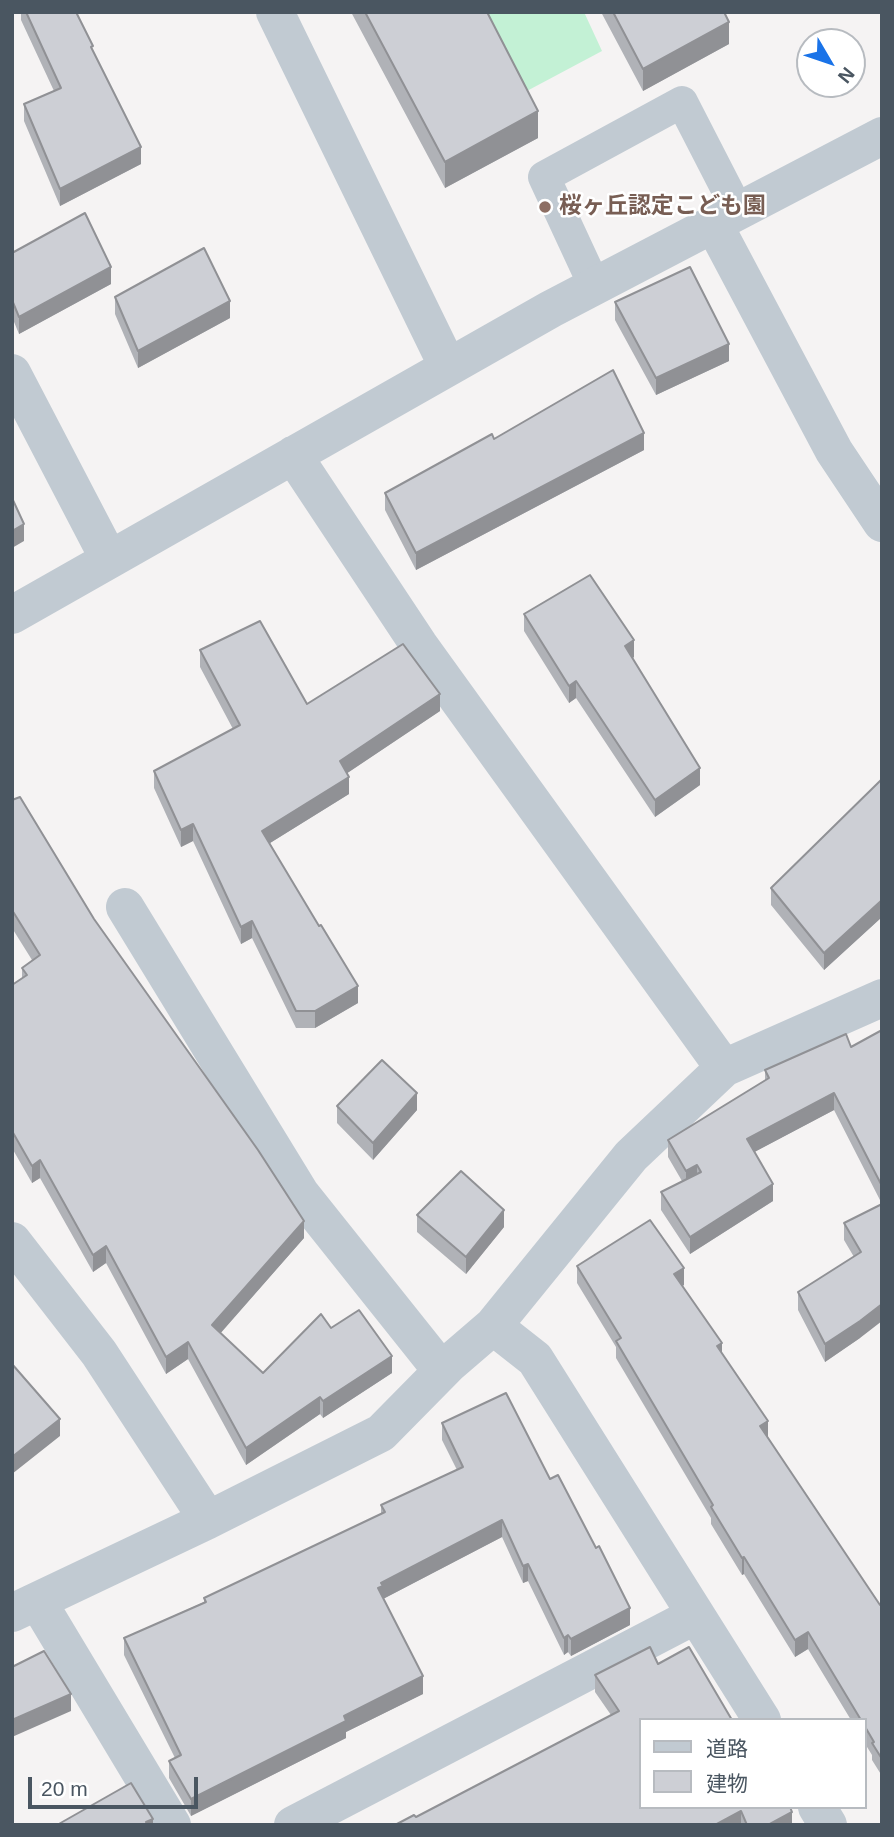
<!DOCTYPE html>
<meta charset="utf-8">
<style>
body{margin:0}
#map{position:relative;width:894px;height:1837px;overflow:hidden;background:#f5f3f3;font-family:Helvetica,"Noto Sans JP",sans-serif}
canvas{display:block}
.frame{position:absolute;inset:0;border:14px solid #4a5661;pointer-events:none}
.legend{position:absolute;left:639px;top:1718px;width:228px;height:91px;box-sizing:border-box;background:#fff;border:2px solid #b7bbc0;margin:0;padding:9px 12px;list-style:none;font-size:21px;color:#4a5661}
.legend li{display:flex;align-items:center;gap:14px;height:35px}
.legend b{width:35px;border:2px solid #b7bbc0}
.north{position:absolute;left:796px;top:28px;width:70px;height:70px;box-sizing:border-box;background:#fff;border:2px solid #b7bbc0;border-radius:50%;rotate:129deg;font-size:19px;font-weight:700;line-height:28px;text-align:center;color:#4a5661}
.north::after{content:'';display:block;margin:auto;width:24px;height:32px;background:#1a73e8;clip-path:polygon(50% 0,100% 100%,50% 72%,0 100%)}
.scale{position:absolute;left:28px;top:1777px;width:170px;height:32px;box-sizing:border-box;border:4px solid #4a5661;border-top:0;padding-left:9px;font-size:21px;line-height:24px;white-space:nowrap;color:#4a5661;-webkit-text-stroke:5px #fff;paint-order:stroke}
</style>
<div id="map">
<canvas width="894" height="1837"></canvas>
<div class="frame"></div>
<ul class="legend">
<li><b style="height:9px;background:#c1cad2"></b>道路</li>
<li><b style="height:19px;background:#cdcfd5"></b>建物</li>
</ul>
<div class="north">N</div>
<div class="scale">20 m</div>
</div>
<script>
const g = document.querySelector('canvas').getContext('2d');
g.lineJoin = 'round';
function fill(path, color) { g.fillStyle = color; g.fill(path, 'evenodd'); }
function trace(path, color, width, dash) { g.strokeStyle = color; g.lineWidth = width; g.lineCap = dash ? 'butt' : 'round'; g.setLineDash(dash || []); g.stroke(path); }
function drawText(font, color, halo, rows, align = 'center') {
  g.font = font + ' Helvetica,"Noto Sans JP",sans-serif'; g.lineWidth = 5; g.setLineDash([]); g.textBaseline = 'middle'; g.strokeStyle = halo; g.fillStyle = color; for (const [text, x, y, turn = 0] of rows) {
    g.save(); g.translate(x, y); g.rotate((+turn || 0) * Math.PI / 180); g.textAlign = isNaN(turn) ? turn : align; if (halo) g.strokeText(text, 0, 0); g.fillText(text, 0, 0); g.restore();
  }
}
fill(new Path2D(`
 M485,12H584L602,51L525,92Z`), '#c3f1d5');
trace(new Path2D(`
 M595,287L544,177L682,102L738,211`), '#c1cad2', 32);
trace(new Path2D(`
 M275,12L448,367
 M713,223L834,451L882,523
 M12,373L109,559
 M293,455L419,645L724,1068
 M12,615L551,309L882,136
 M125,907L300,1193L442,1371
 M12,1241L99,1353L208,1520
 M493,1326L535,1359L762,1720
 M38,1602L172,1825
 M12,1613L208,1520L381,1433L450,1363L493,1326L631,1156L724,1068L882,998
 M817,1807L828,1825
 M293,1825L696,1615`), '#c1cad2', 38);
fill(new Path2D(`
 M21,12H76L141,164L60,206L24,121V104L54,91L21,20Z
 M351,12H487L538,138L445,188Z
 M601,12H724L729,44L643,91Z
 M12,253L111,284L19,334L12,317Z
 M115,297L230,318L138,368L115,314Z
 M615,302L729,361L656,395L615,320Z
 M494,439L644,450L416,570L385,510V493Z
 M524,614L634,657L633,658L700,785L655,817L576,698L569,703L524,631Z
 M200,650L307,704L440,711L347,773L349,794L270,843L358,1003L315,1028H296L252,938L241,944L193,841L181,847L154,788V771L233,729L200,667Z
 M882,779V917L824,970L771,905V888Z
 M12,800L94,919L304,1238L220,1333L263,1373L331,1328L392,1373L323,1418L320,1414L246,1465L188,1359L166,1374L106,1263L93,1272L40,1178L32,1183L12,1148V985L22,978V968L32,960L12,928Z
 M882,1030V1204L834,1110L754,1152L773,1201L690,1254L661,1210V1192L682,1181L668,1157V1140L765,1081V1070L851,1047Z
 M337,1106L417,1110L373,1160L337,1123Z
 M882,1204L860,1338L825,1362L798,1310V1292L854,1257L844,1240V1223Z
 M417,1215L504,1227L466,1274L417,1232Z
 M577,1266L684,1285L682,1286L722,1354L768,1438L880,1605L882,1604V1776L872,1760V1755L864,1742V1720H851L808,1649L795,1657L744,1574L742,1575L711,1524V1518L616,1358V1347L577,1283Z
 M442,1423L550,1479L630,1625L571,1656L568,1652L564,1655L528,1581L523,1583L502,1537L383,1599L423,1694L346,1732V1738L191,1816L169,1778V1761L175,1758L124,1655V1638L204,1602V1598L381,1514V1505L457,1470L442,1440Z
 M595,1675L640,1720L790,1807L792,1825H395L416,1817L611,1715L595,1692Z`), '#b0b2b7');
fill(new Path2D(`
 M729,22V44L643,91V69Z
 M538,111V138L445,188V162Z
 M141,147V164L60,206V189Z
 M111,267V284L19,334V317Z
 M230,301V318L138,368V351Z
 M729,344V361L656,395V378Z
 M644,433V450L416,570V553Z
 M24,524V541L12,548V531Z
 M634,640V657L625,663V646Z
 M576,681V698L569,703V686Z
 M440,694V711L340,778V761Z
 M700,768V785L655,817V800Z
 M349,777V794L262,848V831Z
 M193,824V841L181,847V830Z
 M882,900V917L824,970V953Z
 M252,921V938L241,944V927Z
 M358,986V1003L315,1028V1011Z
 M417,1093V1110L373,1160V1143Z
 M834,1093V1110L747,1156V1139Z
 M40,1160V1178L32,1183V1166Z
 M697,1165V1182L686,1188V1171Z
 M773,1184V1201L690,1254V1237Z
 M504,1210V1227L466,1274V1257Z
 M304,1221V1238L212,1343V1325Z
 M106,1246V1263L93,1272V1255Z
 M684,1268V1285L674,1291V1274Z
 M882,1304V1321L860,1338L825,1362V1344Z
 M188,1342V1359L166,1374V1357Z
 M722,1343V1360L717,1346Z
 M392,1356V1373L323,1418V1401Z
 M320,1397V1414L246,1465V1448Z
 M60,1419V1436L12,1474V1457Z
 M768,1421V1438L760,1426Z
 M502,1520V1537L383,1599L378,1588L381,1583Z
 M744,1557V1574L742,1575V1558Z
 M528,1564V1581L523,1583V1566Z
 M630,1608V1625L571,1656V1639Z
 M808,1632V1649L795,1657V1640Z
 M568,1635V1652L564,1655V1638Z
 M423,1676V1694L346,1732V1738L191,1816V1799L344,1716Z
 M71,1694V1711L12,1737V1720Z
 M741,1811V1825H715Z
 M792,1812V1825H768Z
 M153,1819V1825H146V1822Z`), '#909195');
const building = new Path2D(`
 M26,12H76L93,46L91,47L141,147L60,189L24,104L61,88Z
 M365,12H487L538,111L445,162Z
 M613,12H724L729,22L643,69Z
 M85,213L111,267L19,317L12,300V253Z
 M204,248L230,301L138,351L115,297Z
 M690,267L729,344L656,378L615,302Z
 M613,370L644,433L416,553L385,493L492,434L494,439Z
 M12,498L24,524L12,531Z
 M590,575L634,640L625,646L700,768L655,800L576,681L569,686L524,614Z
 M260,621L307,704L403,644L440,694L340,761L349,777L262,831L319,926L321,925L358,986L315,1011H296L252,921L241,927L193,824L181,830L154,771L240,725L200,650Z
 M882,779V900L824,953L771,888Z
 M20,797L94,919L258,1150L304,1221L212,1325L263,1373L321,1314L331,1328L359,1310L392,1356L323,1401L320,1397L246,1448L188,1342L166,1357L106,1246L93,1255L40,1160L32,1166L12,1131V985L27,975L22,968L40,955L12,910V800Z
 M882,1030V1186L834,1093L747,1139L773,1184L690,1237L661,1192L701,1172L697,1165L686,1171L668,1140L769,1078L765,1070L846,1034L851,1047Z
 M382,1060L417,1093L373,1143L337,1106Z
 M461,1171L504,1210L466,1257L417,1215Z
 M882,1204V1304L860,1321L825,1344L798,1292L861,1252L844,1223Z
 M650,1220L684,1268L674,1274L722,1343L717,1346L768,1421L760,1426L880,1605L882,1604V1759L872,1743L874,1742L864,1725V1720H861L808,1632L795,1640L744,1557L742,1558L711,1507L713,1505L616,1341L621,1338L577,1266Z
 M12,1364L60,1419L12,1457Z
 M506,1393L550,1479L558,1475L596,1548L599,1546L630,1608L571,1639L568,1635L564,1638L528,1564L523,1566L502,1520L381,1583L383,1586L378,1588L423,1676L344,1716L346,1721L191,1799L169,1761L181,1755L124,1638L206,1602L204,1598L385,1512L381,1505L463,1467L442,1423Z
 M650,1647L658,1664L689,1647L732,1720H640V1807H790L792,1812L768,1825H747L741,1811L715,1825H395L414,1815L416,1817L619,1711L595,1675Z
 M44,1651L71,1694L12,1720V1667Z
 M131,1783L153,1819L146,1822L147,1825H57Z`);
fill(building, '#cdcfd5');
trace(building, '#909195', 2);
for (const [x, y, r, color] of [
 [545,207,7,"#8d6e63"]
]) { const dot = new Path2D(); dot.arc(x, y, r, 0, 2 * Math.PI); g.fillStyle = color; g.fill(dot); trace(dot, '#fff', 2.5); }
drawText('bold 23px', '#785e54', '#fff', [
 ["桜ヶ丘認定こども園",559,207]
], 'left');
</script>
